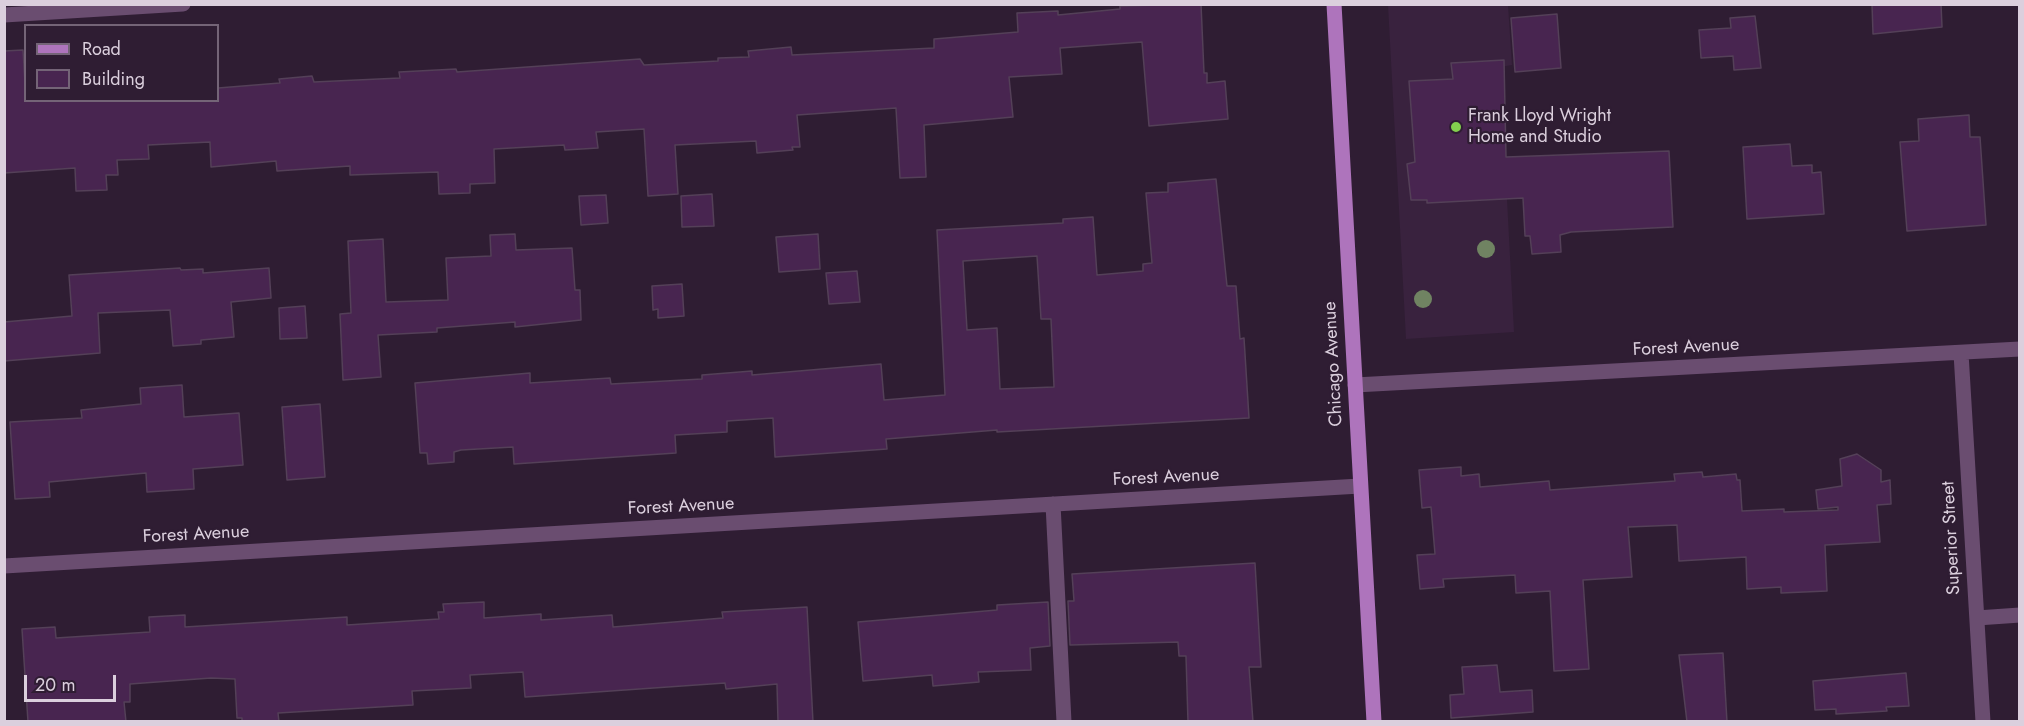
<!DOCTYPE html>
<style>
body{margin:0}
#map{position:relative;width:2024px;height:726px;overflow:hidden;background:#2f1d33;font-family:Jost,sans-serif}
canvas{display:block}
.frame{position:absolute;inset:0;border:6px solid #dbcfdd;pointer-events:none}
.legend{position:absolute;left:24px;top:24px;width:195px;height:78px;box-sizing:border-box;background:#2f1d33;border:2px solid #746477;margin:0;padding:8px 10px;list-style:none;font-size:18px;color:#dbcfdd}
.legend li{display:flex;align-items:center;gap:12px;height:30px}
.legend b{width:30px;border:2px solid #746477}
.scale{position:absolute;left:24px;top:675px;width:92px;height:27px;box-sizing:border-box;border:3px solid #dbcfdd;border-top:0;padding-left:8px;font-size:18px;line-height:21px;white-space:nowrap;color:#dbcfdd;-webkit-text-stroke:4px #2f1d33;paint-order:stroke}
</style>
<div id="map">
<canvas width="2024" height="726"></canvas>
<div class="frame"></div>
<ul class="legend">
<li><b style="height:8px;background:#ae74bc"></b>Road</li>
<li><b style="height:16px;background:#482550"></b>Building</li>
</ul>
<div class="scale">20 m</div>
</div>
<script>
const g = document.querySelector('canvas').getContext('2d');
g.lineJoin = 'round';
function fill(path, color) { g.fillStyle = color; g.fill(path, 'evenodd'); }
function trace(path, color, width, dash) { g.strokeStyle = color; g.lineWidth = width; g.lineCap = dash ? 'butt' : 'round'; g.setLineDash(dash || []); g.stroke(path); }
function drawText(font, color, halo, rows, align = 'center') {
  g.font = font + ' Jost,sans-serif'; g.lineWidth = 4.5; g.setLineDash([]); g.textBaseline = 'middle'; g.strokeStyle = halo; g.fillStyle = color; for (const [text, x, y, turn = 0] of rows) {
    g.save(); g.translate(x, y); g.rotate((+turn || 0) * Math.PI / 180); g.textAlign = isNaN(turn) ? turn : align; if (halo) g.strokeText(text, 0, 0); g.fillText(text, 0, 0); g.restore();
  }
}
fill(new Path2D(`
 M1388,5H1508L1512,65L1500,67L1514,332L1406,339Z`), '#39223e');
const building = new Path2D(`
 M1201,4L1204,73H1207V83L1225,81L1228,119L1149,126L1142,42L1060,48L1062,74L1009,77L1013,117L924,125L926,177L900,178L896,108L797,115L800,147H792L793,150L757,153L756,141L675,145L678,194L648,196L644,129L596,132L598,148L565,150L564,145L494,149L495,183L470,184V193L439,194L438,172L350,175V166L277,171L276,161L211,167L210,142L148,145L149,159L117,160L118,175H106L107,190L76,191L75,168L4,173V51L23,50L26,100H218V88L280,83L279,79L312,76L314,82L400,78L399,72L456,69L457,72L640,59L644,65L718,61V58L749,57L748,51L791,47L792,55L934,48V39L1018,32L1017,13L1058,11V15L1120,9V6Z
 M1872,4H1941L1942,27L1873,34Z
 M1557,14L1561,68L1515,72L1511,18Z
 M1755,16L1761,68L1734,70L1733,56L1701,58L1699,30L1731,28L1730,18Z
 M1504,60L1506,157L1669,151L1673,227L1571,232L1560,235L1561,252L1532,254L1530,236H1525L1523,198L1427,203V200H1411L1407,164L1415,162L1409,81L1453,79L1451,63Z
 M1969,115L1970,137H1980L1986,225L1907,231L1900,142L1919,141L1918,119Z
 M1790,144L1792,166L1812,165V173L1821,172L1824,214L1747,219L1743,147Z
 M1216,179L1227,286H1236L1240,339L1244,338L1249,418L997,432V430L886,439L887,449L775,457L773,418L727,421V432L675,435L676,453L514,464L513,447L461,450L454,452V462L428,464L427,453H420L415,383L530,373V383L610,378L611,384L702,379V375L752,371V375L881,364L884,400L945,395L937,230L1063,223V219L1093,217L1097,275L1143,271V264L1152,263L1146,193L1168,192V183ZM1037,256L1041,319H1051L1054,387L1000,389L997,328L967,330L963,261Z
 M712,194L714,226L682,227L681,196Z
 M606,195L608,223L581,225L579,196Z
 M515,234L516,250L572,248L575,290H580L581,320L515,327V322L437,328V332L378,335L381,377L343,380L340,314L351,313L348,241L383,239L386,302L448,300L446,258L491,256L490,235Z
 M818,234L820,269L779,272L776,237Z
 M180,268L181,270L203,269V273L269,268L271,298L231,302L234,337L201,340V344L173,346L170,310L98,313L100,353L4,361V322L72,316L69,275Z
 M857,271L860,302L829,304L826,273Z
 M682,284L684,316L658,318V309L653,310L652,286Z
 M305,306L307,338L280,339L279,308Z
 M182,385L184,417L239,413L243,465L193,469L194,489L147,492L146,473L49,482L50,497L15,499L10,422L82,418L81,410L141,404L140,388Z
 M320,404L325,477L287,480L282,407Z
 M1857,454L1881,470V482L1890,480L1891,504L1877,505L1880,542L1825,545L1827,591L1781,593V587L1747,589L1746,557L1679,561L1677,525L1628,527L1632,577L1583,580L1589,669L1554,671L1550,591L1516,593L1515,575L1443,579L1444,587L1420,589L1417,555L1435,554L1431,507L1422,508L1419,470L1461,467V476L1479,474L1480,487L1549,481L1550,490L1675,481L1674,474L1702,472L1703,477L1736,474L1737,480H1740L1742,511L1784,509V512L1838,510V507L1818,509L1816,490L1842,486L1840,459Z
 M1255,563L1261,667H1249L1253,722H1188L1186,656H1179L1178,642L1070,645L1068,601H1074L1072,574Z
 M484,602V618L541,614V620L612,615L613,627L723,618L722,612L807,607L813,722H778L777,684L726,689L725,683L525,697L523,672L470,675L471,688L412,691L413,705L278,713L279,722H242V718H237L235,679L211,678L130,684V702H124L126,722H28L22,629L55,627L56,638L150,632L149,617L185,615V627L347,617V625L439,619L438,612H444L443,604Z
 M1048,602L1050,646L1030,648L1031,670L978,672L979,682L933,686L932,675L863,681L858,622L997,610V605Z
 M1723,653L1727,722H1687L1679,655Z
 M1497,665L1500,692L1532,690L1533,712L1451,718L1450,695L1464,694L1462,667Z
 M1906,673L1909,706L1886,707L1887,711L1836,714V709L1815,710L1813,681Z`);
fill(building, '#482550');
trace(building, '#544058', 1.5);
trace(new Path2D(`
 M4,15L183,4
 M1961,353L1983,722
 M1355,385L2020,349
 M1053,504L1064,722
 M4,566L1360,486
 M1977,618L2020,615`), '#6a4d70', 15);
trace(new Path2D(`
 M1334,4L1374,722`), '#ae74bc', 15);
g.fillStyle = '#708362';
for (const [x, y] of [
 [1486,249],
 [1423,299]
]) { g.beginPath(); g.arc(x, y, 9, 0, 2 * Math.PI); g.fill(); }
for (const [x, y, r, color] of [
 [1456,127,6,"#83d04e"]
]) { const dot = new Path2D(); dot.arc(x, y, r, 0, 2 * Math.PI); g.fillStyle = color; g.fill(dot); trace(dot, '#2f1d33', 2); }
drawText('18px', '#dbcfdd', '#2f1d33', [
 ["Frank Lloyd Wright",1468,117],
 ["Home and Studio",1468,138]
], 'left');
drawText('18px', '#dbcfdd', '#2f1d33', [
 ["Forest Avenue",1686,348,-3],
 ["Chicago Avenue",1334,364,-93],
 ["Forest Avenue",1166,478,-3],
 ["Forest Avenue",681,507,-3],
 ["Forest Avenue",196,535,-3],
 ["Superior Street",1952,538,-93]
]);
</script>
